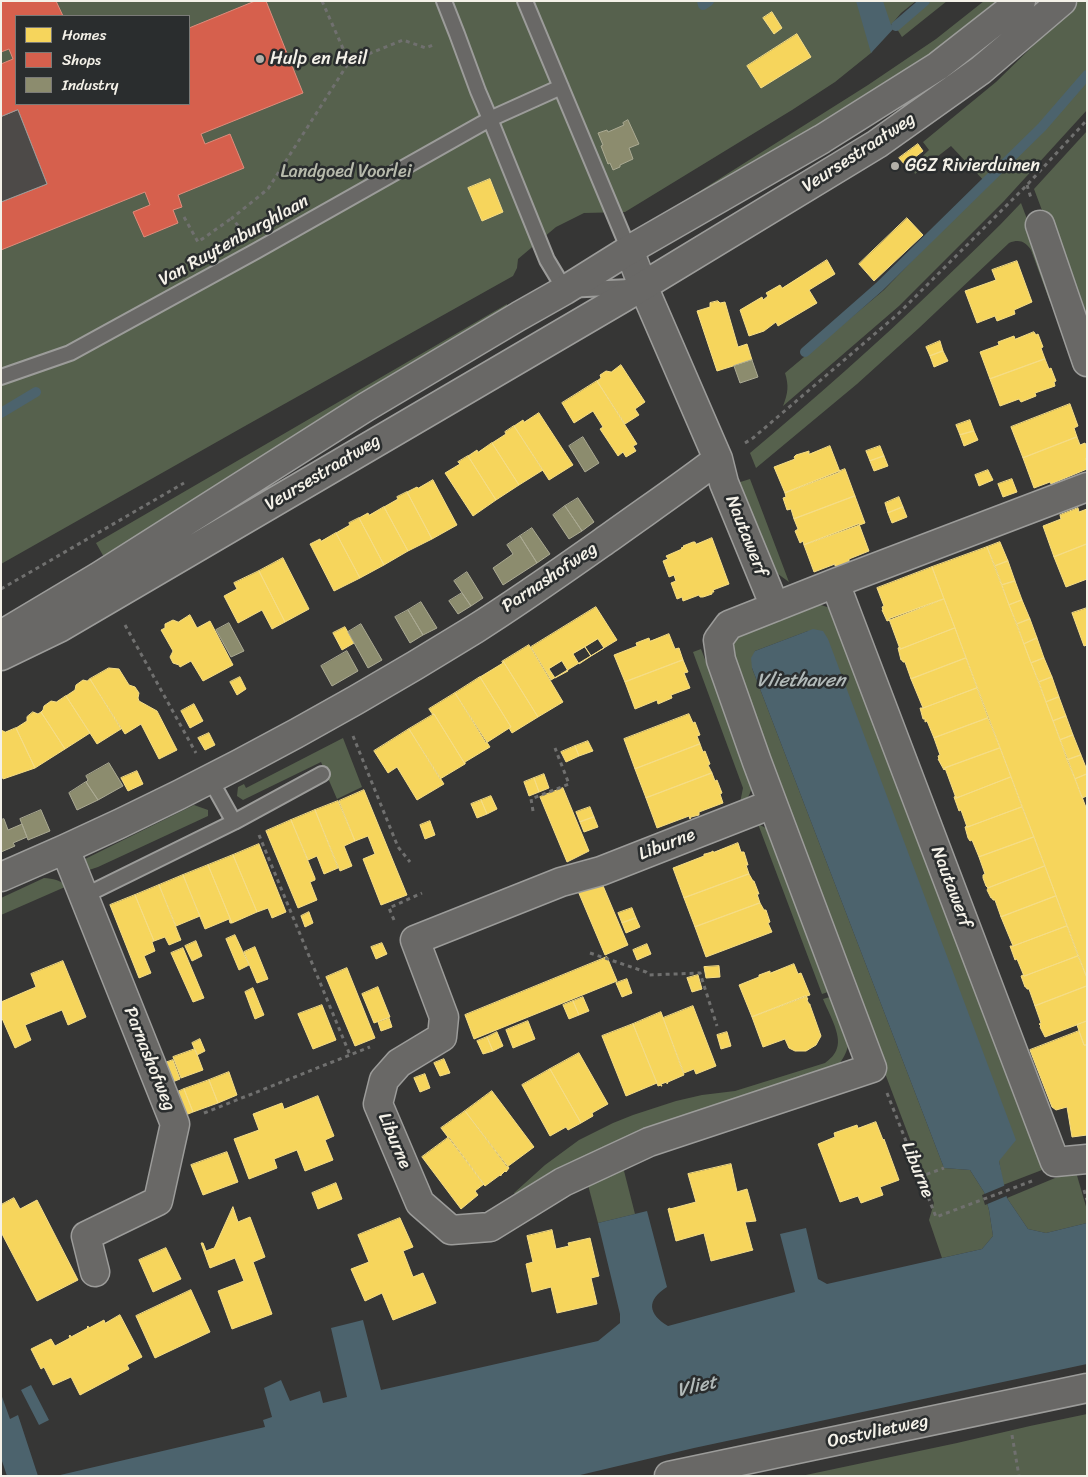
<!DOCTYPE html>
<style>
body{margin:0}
#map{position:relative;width:1088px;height:1477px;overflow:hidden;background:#363635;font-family:Sriracha,sans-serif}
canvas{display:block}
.frame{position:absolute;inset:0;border:2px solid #f4f1e8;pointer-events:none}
.legend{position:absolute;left:15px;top:15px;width:175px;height:90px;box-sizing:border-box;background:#2a2d2e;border:1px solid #7b7b78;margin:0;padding:6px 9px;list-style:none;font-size:15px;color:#f4f1e8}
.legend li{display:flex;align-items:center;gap:10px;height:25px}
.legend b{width:25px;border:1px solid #7b7b78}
</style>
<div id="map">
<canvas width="1088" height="1477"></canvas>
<div class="frame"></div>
<ul class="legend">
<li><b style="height:14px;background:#f6d55c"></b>Homes</li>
<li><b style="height:14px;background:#d6604d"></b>Shops</li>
<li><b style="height:14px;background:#8c8c6e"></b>Industry</li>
</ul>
</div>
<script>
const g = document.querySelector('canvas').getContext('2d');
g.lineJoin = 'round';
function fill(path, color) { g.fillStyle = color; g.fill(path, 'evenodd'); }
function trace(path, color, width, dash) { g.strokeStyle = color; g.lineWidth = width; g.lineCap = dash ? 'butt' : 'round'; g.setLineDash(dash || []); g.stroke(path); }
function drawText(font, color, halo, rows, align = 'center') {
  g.font = font + ' Sriracha,sans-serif'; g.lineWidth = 5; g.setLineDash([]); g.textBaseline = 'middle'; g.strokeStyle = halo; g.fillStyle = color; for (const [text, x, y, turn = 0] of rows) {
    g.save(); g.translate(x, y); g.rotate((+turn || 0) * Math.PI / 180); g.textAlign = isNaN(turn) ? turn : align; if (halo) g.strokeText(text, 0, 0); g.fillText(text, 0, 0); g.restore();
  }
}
fill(new Path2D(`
 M1,1H916L901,13L891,25L871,53L835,82L792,110L625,212L584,213L556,227L518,259L517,268L513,276L245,426L1,564ZM16,16H189V104H16Z
 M931,1H947L902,37L897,29Z
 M984,1H1003L942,47L874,93L780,151L651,222L868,85L936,39Z
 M1079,1H1087V110L1004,201L899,306L783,406C788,393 789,386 785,373L884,290L964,207L988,185L951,146L915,174L912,166L929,150L923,142L996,82Z
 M1087,131V330L1034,189Z
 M1021,203L1057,299L1050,302L1031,250C1025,241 1019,239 1009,243L919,328L857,384L756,468L750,453C814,399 877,344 937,286C965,259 994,232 1021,203Z
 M507,304L506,312L105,559L96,543Z
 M750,479L789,582L778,574L774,567L737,483Z
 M812,604L821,605L830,608L1044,1162L1042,1170L1003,1185L999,1161L808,631L755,651L752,668L944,1168L970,1170L984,1192L989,1210L993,1236L982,1249L942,1258L929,1220L934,1203L730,663L732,641L737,633Z
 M701,649L752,780C752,791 750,798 740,803L743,788L693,652Z
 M343,738L362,787L337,799L321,762L243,800L237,796L238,787L244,784L246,788Z
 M194,805L208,810V816L98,867L86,871L85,859Z
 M758,824L768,829L831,991L822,994Z
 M44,878C53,879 61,879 65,887L1,915V898Z
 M833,996C838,1009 850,1032 848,1045C847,1053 842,1060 838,1066L517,1197L514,1193L545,1165L579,1140L613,1123L633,1115L676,1101L702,1095L735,1091L825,1063C830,1059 835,1055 837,1048C842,1035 828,1012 823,999Z
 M623,1167L635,1214L598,1223L588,1185Z
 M1076,1172L1087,1210V1223L1046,1233L1028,1229L1007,1198L1055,1178Z
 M1087,1414V1476H801L957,1443L1030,1426Z`), '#56614d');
fill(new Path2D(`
 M856,1H883L891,25L896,26L871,53Z
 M813,629L823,631L828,639L1016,1140L999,1161L1007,1198L1028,1229L1046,1233L1087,1223V1364L694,1448L576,1476H56L265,1427L263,1420L272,1417L264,1388L281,1380L290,1401L320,1391L323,1403L347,1397L331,1328L363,1320L381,1390L598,1341L620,1323V1314L598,1223L647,1211L667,1287C646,1300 648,1314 668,1326L795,1292L780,1234L806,1228L818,1279L827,1284L982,1249L993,1236L989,1210L984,1192L970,1170L944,1168L752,668L751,658L755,651Z
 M31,1385L49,1420L39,1425L21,1390Z
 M1,1394L10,1419L18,1415L38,1476H7L1,1458Z`), '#4c636d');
fill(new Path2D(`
 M1006,1185L1009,1195L985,1205L982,1195Z`), '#363635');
const homes = new Path2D(`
 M772,12L782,28L774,34L763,18Z
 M797,34L811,57L761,88L747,66Z
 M918,144L923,151L905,165L899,158Z
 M490,179L503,212L482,221L468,188Z
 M907,218L923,235L874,281L859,264Z
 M827,260L835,274L809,290L817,303L778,326L776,322L764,331L749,336L740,310L762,297L763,300L768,296L766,293L780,285L782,288Z
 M1017,261L1032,302L1014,310L1015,314L997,321L995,316L977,323L965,291L996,280L992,270Z
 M718,301L720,303L725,302L738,347L747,344L752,360L717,371L697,311L710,307V303Z
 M1034,332L1036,335L1038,334L1043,347L1041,348L1045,359L990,379L980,352L999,345L998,342L1014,336L1015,339Z
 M940,341L943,351L930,356L926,347Z
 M943,351L948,361L934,367L930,356Z
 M1045,359L1049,369L1051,368L1056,381L1054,382L1055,386L1035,393L1036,396L1021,402L1019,399L1000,406L990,379Z
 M621,365L645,402L635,409L639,415L625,424L597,381L601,378L600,375L606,371L611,372Z
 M597,381L637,444L633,446L636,451L626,457L623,452L618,456L600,429L603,427L593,411L574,423L562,403Z
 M1070,404L1078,426L1074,428L1077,437L1023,458L1011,427Z
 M539,413L573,465L549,480L514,426L523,420L524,422Z
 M970,420L974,431L960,435L956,425Z
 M514,426L543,470L519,485L492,443L506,434L505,432Z
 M974,431L978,440L964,446L960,435Z
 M1077,437L1080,445L1085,443L1087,447V458H1086L1087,469L1051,484L1050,482L1034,488L1023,458Z
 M492,443L519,485L496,500L468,456L477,450L478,452Z
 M830,446L840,472L785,493L774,467L795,459L794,457L796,455L806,452L809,451V454Z
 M880,446L884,456L870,461L866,451Z
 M468,456L496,500L473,516L445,473L460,464L458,462Z
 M884,456L888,466L874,471L870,461Z
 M845,469L855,496L794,519L791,509L787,510L783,498L786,497L785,493Z
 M988,470L993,480L979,486L975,475Z
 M1012,479L1017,492L1003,497L998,484Z
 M433,480L457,525L432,539L407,492L417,487L418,488Z
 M407,492L432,539L408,551L384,507L398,499L397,497Z
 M855,496L865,523L804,545L803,541L800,543L795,531L798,529L794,519Z
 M899,497L903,507L888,513L885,503Z
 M384,507L408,551L384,565L359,518L368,513L369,515Z
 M903,507L907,517L892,523L888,513Z
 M1078,508L1079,512L1087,509V544L1054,557L1043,526L1061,519L1060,515Z
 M359,518L384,565L360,578L336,533L350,525L349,523Z
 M859,524L869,551L849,559V561L847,563L838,566H835V564L814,572L804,545Z
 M336,533L360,578L334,591L310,544L320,539L321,541Z
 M712,538L729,584L713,590L714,592H712V594L703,597H700L699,595L683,601L682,597L677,599L671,583L676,581L674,575L669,577L663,561L668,559L666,556L682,549L681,548L684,547L683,546L693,542H695L696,544Z
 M1000,542L1008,561L995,566L987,547Z
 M1087,544V579L1066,587L1054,557Z
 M987,547L1087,810V978L932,567Z
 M283,558L309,609L285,622L259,571Z
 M1008,561L1015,581L1002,585L995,566Z
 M932,567L944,599L887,621L882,610H883L882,607L884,606L877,588Z
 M259,571L285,622L272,629L262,610L238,623L224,596L237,589L234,583Z
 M1015,581L1022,600L1009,605L1002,585Z
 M944,599L955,628L900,649L889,619Z
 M1022,600L1030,619L1017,624L1009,605Z
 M596,607L617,640L551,680L531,647Z
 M1087,608V645L1084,646L1072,613Z
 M190,615L197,628L210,621L233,665L203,681L191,661L180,667L179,665L173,663L170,657L173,651L161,630L165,628V624L173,620L178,622Z
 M1030,619L1037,638L1024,644L1017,624Z
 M345,627L354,643L342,650L333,633Z
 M955,628L966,658L911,679L905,662H903L902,660H901L898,648L900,647V649Z
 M669,634L675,649L679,648L683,660L625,682L614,655L637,646L636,643L649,638L650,641Z
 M1037,638L1044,658L1031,663L1024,644Z
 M598,639L604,648L591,656L585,647Z
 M529,645L563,702L538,717L503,661Z
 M585,647L591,656L579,664L573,654Z
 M966,658L977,688L923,708L911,679Z
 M1044,658L1052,677L1039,682L1031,663Z
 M683,660L688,672L684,673L690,688L671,695L672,698L658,704L657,700L635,709L625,682Z
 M503,661L538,717L512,733L509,728L511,727L480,677L503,663L502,662Z
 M562,661L568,671L555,678L549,669Z
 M109,668L119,669L129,685L135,687L139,693L138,698L139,701L157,711L177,750L159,759L141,724L125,734L90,679Z
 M240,677L246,689L237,695L230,682Z
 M480,677L511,727L486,743L455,693Z
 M1052,677L1059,697L1046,702L1039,682Z
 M90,679L121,729L97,744L66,696L75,690L76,685L83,680L87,681Z
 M977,688L988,718L934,738L927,721L925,722V719H923L920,708H923Z
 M455,693L490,747L465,762V764L434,714L433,715L429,709Z
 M66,696L90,733L65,749L41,712L43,710L44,706L51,701L56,702Z
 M1059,697L1066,716L1053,721L1046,702Z
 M194,704L203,721L190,728L181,711Z
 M33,712L38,714L41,712L65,749L35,768L16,728L27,721V717Z
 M434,714L465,764L440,779L409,729Z
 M689,714L693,723L695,722L700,735L697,736L700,744L635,769L624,739Z
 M1066,716L1073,735L1060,740L1053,721Z
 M988,718L1000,748L945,768V769L944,770L938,759H939L938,756L940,755L934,738Z
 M16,728L35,768L3,779L1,774V730L5,732Z
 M409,729L444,784L417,800L397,767L388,773L374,751Z
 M209,733L215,745L205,750L198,738Z
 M1073,735L1081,755L1067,760L1060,740Z
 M588,741L593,751L579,756L575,746Z
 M700,744L703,752L705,751L710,764L708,765L712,773L646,798L635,769Z
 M575,746L579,756L566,762L561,752Z
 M1000,748L1011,777L956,798L945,768Z
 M1081,755L1087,770V774L1075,779L1067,760Z
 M137,771L143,784L128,791L121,778Z
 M712,773L715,781L717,780L722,793L720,794L723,803L699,812V815L691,817L690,819L689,816L657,828L646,798Z
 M544,774L549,788L539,792L534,778Z
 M1087,774V796L1082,798L1075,779Z
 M1011,777L1022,807L967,827L961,810L959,811L954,797L956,796V798Z
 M534,778L539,792L529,796L524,782Z
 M563,788L589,851L567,862L540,797Z
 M364,790L407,895L381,905L363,859L375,854L368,836L355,841L339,801Z
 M491,796L497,809L487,814L481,800Z
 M481,800L487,814L477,818L471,804Z
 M338,801L355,841L344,846L352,866L340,871L315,810Z
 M590,807L594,817L580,822L576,812Z
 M1022,807L1034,837L979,857L972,840L970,841L968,838L965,827L967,826V827Z
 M315,810L338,868L324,874L317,856L308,860L291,820Z
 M594,817L598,827L584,832L580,822Z
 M291,820L315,878V880L310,882L317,900L298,908L266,831Z
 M430,821L435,835L425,839L420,825Z
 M1034,837L1045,866L988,888L986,886L983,878V875L985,874L979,857Z
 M738,843L741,852H744L748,865H746L749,874L684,898L673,868L704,856V854H705L712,852V851L714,852Z
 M259,844L286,912L272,918L268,908L257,912L233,855Z
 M233,855L257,912L232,923L208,865Z
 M208,865L232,923H230L229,919L205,929L183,875Z
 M1045,866L1056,896L1001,917L995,900H993L992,898H991L987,890L988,888Z
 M749,874L753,881H754L759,894H757L760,903L695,927L684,898Z
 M183,875L200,916L176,926L159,885Z
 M601,881L628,945L605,955L578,891Z
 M159,885L181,940L169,945L165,937L154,941L135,895Z
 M135,895L154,941L152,942L155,951L144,956L151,973L139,978L110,905Z
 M1056,896L1067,926L1013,946L1001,917Z
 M760,903L764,910H766L770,922L768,923L772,932L706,957L695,927Z
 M632,908L636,918L622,923L618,913Z
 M309,912L313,923L305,927L301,916Z
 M636,918L640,927L626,933L622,923Z
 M1067,926L1078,956L1024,976L1017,959L1015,960L1010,946H1013Z
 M235,935L249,965L239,970L226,939Z
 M196,941L202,956L192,961L185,946Z
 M382,943L387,954L376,959L371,947Z
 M647,944L651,954L637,960L633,950Z
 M255,947L268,979L257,983L244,952Z
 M183,948L204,998L193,1002L171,953Z
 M1078,956L1087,978V986L1035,1006L1029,989H1027L1026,987H1025L1021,976L1023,975L1024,976Z
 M607,957L617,981L474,1039L465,1015Z
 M63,961L86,1017L68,1025L62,1010L25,1025L31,1040L15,1048L1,1016V1002L36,987L31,974Z
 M794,964L798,974L801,973L810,995L752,1017L739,985L759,977V975L770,971V973Z
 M719,966L720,977L706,978L704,967Z
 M347,968L375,1038L355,1046L326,977Z
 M698,975L702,989L692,992L687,978Z
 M627,979L632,993L622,997L616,983Z
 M1087,986V1021L1045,1037L1040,1027L1041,1026L1039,1024L1041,1023L1035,1006Z
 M378,987L390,1017L374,1023L362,994Z
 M253,988L264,1015L255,1019L245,992Z
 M806,996L808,999L807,1000L809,1004H810V1005L821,1036L816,1045L806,1051H795L789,1048L785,1039L763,1047L752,1017Z
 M583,997L589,1011L579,1015L573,1001Z
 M573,1001L579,1015L569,1019L563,1005Z
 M322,1005L336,1040L313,1049L298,1014Z
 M693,1006L716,1066L696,1074L694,1069L684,1073L663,1018Z
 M661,1012L684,1075L668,1082L667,1084V1082L661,1084L662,1086H661V1085L658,1086L633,1024Z
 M389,1018L392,1027L381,1031L378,1022Z
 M528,1021L535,1039L513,1048L506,1030Z
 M1087,1021V1045H1084L1077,1025Z
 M633,1024L657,1083L626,1096L602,1036Z
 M1079,1031L1084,1045H1087V1135L1072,1137L1067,1107L1056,1110L1052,1107L1030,1050Z
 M497,1032L503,1046L493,1051L487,1037Z
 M727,1032L731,1046L721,1049L717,1035Z
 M487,1037L493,1051L483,1054L477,1041Z
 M200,1039L205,1051L197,1055L192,1043Z
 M195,1049L203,1070L181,1078L173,1057Z
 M579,1053L608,1104L592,1113L593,1116L581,1123L550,1069Z
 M444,1059L450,1073L440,1076L434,1063Z
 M173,1060L180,1079L170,1083L162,1064Z
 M550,1069L581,1123L568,1130L566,1127L550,1136L522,1085Z
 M229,1072L237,1095L218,1103L209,1080Z
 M425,1074L430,1088L420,1092L414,1078Z
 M209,1080L218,1103L193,1112L184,1089Z
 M184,1089L193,1112L183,1116L175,1093Z
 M492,1091L534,1147L507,1167L465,1111Z
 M318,1096L334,1136L325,1140L333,1160L305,1171L297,1150L274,1159L277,1168L249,1179L234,1139L259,1130L253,1114L282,1103L284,1109Z
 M465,1111L509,1168L506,1172L505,1171L501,1175V1176L500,1175L485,1186L441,1128Z
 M876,1122L883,1140L884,1139L899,1180L880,1187L883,1195L861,1203L858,1196L840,1202L818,1144L835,1137L834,1133L857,1125L858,1128Z
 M449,1137L484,1184L475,1191L478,1195L461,1209L422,1157Z
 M227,1152L238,1182L203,1195L191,1165Z
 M731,1164L737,1192L747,1189L756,1221L745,1222L752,1248L753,1250L711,1261L704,1233L676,1241L668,1209L670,1208V1209L696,1202L688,1174Z
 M336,1183L342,1199L318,1209L312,1193Z
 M14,1198L20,1209L37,1200L78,1280L37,1301L1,1232V1205Z
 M233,1207L238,1222L250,1217L265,1257L253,1262L272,1314L232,1329L218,1291L244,1281L235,1258L210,1268L201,1243H203L206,1251L214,1248Z
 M400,1218L413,1247L403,1251L413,1277L423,1273L436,1303L393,1320L382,1293L365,1301L351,1269L369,1262L358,1235Z
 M552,1230L556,1249L569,1246L568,1243L590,1238L599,1276L591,1278L597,1304L557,1313L551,1287L532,1292L526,1264L533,1262L527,1236Z
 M166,1248L181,1279L153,1292L139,1260Z
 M191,1290L210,1332L155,1358L136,1316Z
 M120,1315L142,1357L127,1365L129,1369L80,1395L71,1377L53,1385L44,1367L41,1369L31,1349L51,1339L55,1346L70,1338L69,1336L70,1335L71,1337L88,1328L87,1327L88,1326L89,1328L104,1320L105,1323Z`);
fill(homes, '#f6d55c');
trace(homes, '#f5dd86', 1);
const shops = new Path2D(`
 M1,1H56L63,16H16V104H189V28L255,1H266L303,93L201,134L205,144L230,134L244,168L178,195L182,207L173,210L178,223L144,237L133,212L150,205L145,192L1,250V202L47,184L18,110L1,117V64L13,59L9,49L1,52Z`);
fill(shops, '#d6604d');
trace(shops, '#df8c7c', 1);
const industry = new Path2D(`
 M628,120L639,144L629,148L633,159L620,165V167L613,170L610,163L608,164L601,146L603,145L598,133L607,130L608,132L624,125L623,123Z
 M752,360L758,377L740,383L734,366Z
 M583,437L599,463L585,472L569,446Z
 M578,498L594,522L582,531L565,506Z
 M565,506L582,531L569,539L553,515Z
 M532,528L550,554L537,563L520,536Z
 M520,536L537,563L503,585L493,568L513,554L507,545Z
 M467,572L483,598L471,606L454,581Z
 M462,593L471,606L458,614L449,601Z
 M421,602L437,628L423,635L408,610Z
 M408,610L423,635L410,643L395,617Z
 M229,623L244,651L231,657L216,630Z
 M361,624L382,660L368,668L348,632Z
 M347,651L358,671L332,686L321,666Z
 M109,763L123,786L98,800L86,782L88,780L86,776Z
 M86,782L98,800L77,810L69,793Z
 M41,810L50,831L28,840L20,819Z
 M4,819L8,830L22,824L27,837L13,843L15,846L1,852V820Z`);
fill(industry, '#8c8c6e');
trace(industry, '#abaa93', 1);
trace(new Path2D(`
 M702,1L703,5L709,1
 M896,26L925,1
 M805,352L879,287L1042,127L1087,75
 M1,413L36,392`), '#4c636d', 10);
const building = new Path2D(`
 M18,110L47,184L1,202V117Z`);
fill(building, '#4d4a48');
trace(building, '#9c9c9a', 1);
const service = new Path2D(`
 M444,1L457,34L478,91L490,119L547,260L565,290L630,287
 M525,1L629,250
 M1,377L70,353L256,251L490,119L561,87
 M210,779L234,822
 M84,896L234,822L322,774`);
const minor = new Path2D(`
 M1040,225L1087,362
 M629,250L643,286L718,459L724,483L775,607
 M835,583L1055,1162L1087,1159
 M772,804L601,871L561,882L415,940L444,1017L442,1037L399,1063L384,1080L378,1104L420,1203L451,1230L490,1227L563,1182L649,1142L872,1068L757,762L721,660L718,640L729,625L835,583L1087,487
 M65,849L175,1124L158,1201L86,1236L95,1272
 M1,877C164,808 325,722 475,629C521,600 566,568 610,537C646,511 683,486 718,459
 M669,1476L1087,1388`);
const secondary = new Path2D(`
 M1,635L98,577L366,407L519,316L565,290L629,250L822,139L938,66L1021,1
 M1,656L59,628L643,286L877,144L981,70L1062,1`);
trace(service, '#9c9c9a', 18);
trace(minor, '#9c9c9a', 31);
trace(secondary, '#9c9c9a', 31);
trace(new Path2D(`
 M322,1L349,62L403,40L426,48L435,44
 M1027,185L1031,198
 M184,217L198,242L232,218
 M243,232L232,218L268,189L349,62
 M745,443L753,438L898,314L1027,185L1087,120
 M1,589L184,483
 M125,625L196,753
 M353,736L398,847L410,862
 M533,811L531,799L569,784L555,748
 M259,835L350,1055
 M394,920L389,908L422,893
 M590,953L646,972L649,975L700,973L717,1026
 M887,1093L936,1217L1032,1181
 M204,1113L370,1047
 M919,1177L944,1168
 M1084,1190L1087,1200
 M1012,1435L1019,1476`), '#70706f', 3, [4, 4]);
trace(service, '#696866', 14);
trace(minor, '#696866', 28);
trace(secondary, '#696866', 28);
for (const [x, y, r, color] of [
 [260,59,5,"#b2b0a9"],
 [895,166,5,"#b2b0a9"]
]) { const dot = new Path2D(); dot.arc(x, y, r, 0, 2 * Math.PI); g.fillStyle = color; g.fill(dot); trace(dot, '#2a2d2e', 2); }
drawText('18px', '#f4f1e8', '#2a2d2e', [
 ["Hulp en Heil",270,59],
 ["GGZ Rivierduinen",905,166]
], 'left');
drawText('18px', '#f4f1e8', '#2a2d2e', [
 ["Veursestraatweg",859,153,-33],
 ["Van Ruytenburghlaan",234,241,-29],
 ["Veursestraatweg",323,473,-31],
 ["Nautawerf",746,536,68],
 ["Parnashofweg",550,578,-34],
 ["Liburne",667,845,-21],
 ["Nautawerf",951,887,69],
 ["Parnashofweg",149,1059,68],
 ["Liburne",394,1141,67],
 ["Liburne",917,1170,68],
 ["Oostvlietweg",878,1432,-12]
]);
drawText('18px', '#b7baac', '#2a2d2e', [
 ["Landgoed Voorlei",346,172]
]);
drawText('italic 19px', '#b2bab9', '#2a2d2e', [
 ["Vliethaven",801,681],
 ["Vliet",697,1387,-13]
]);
</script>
